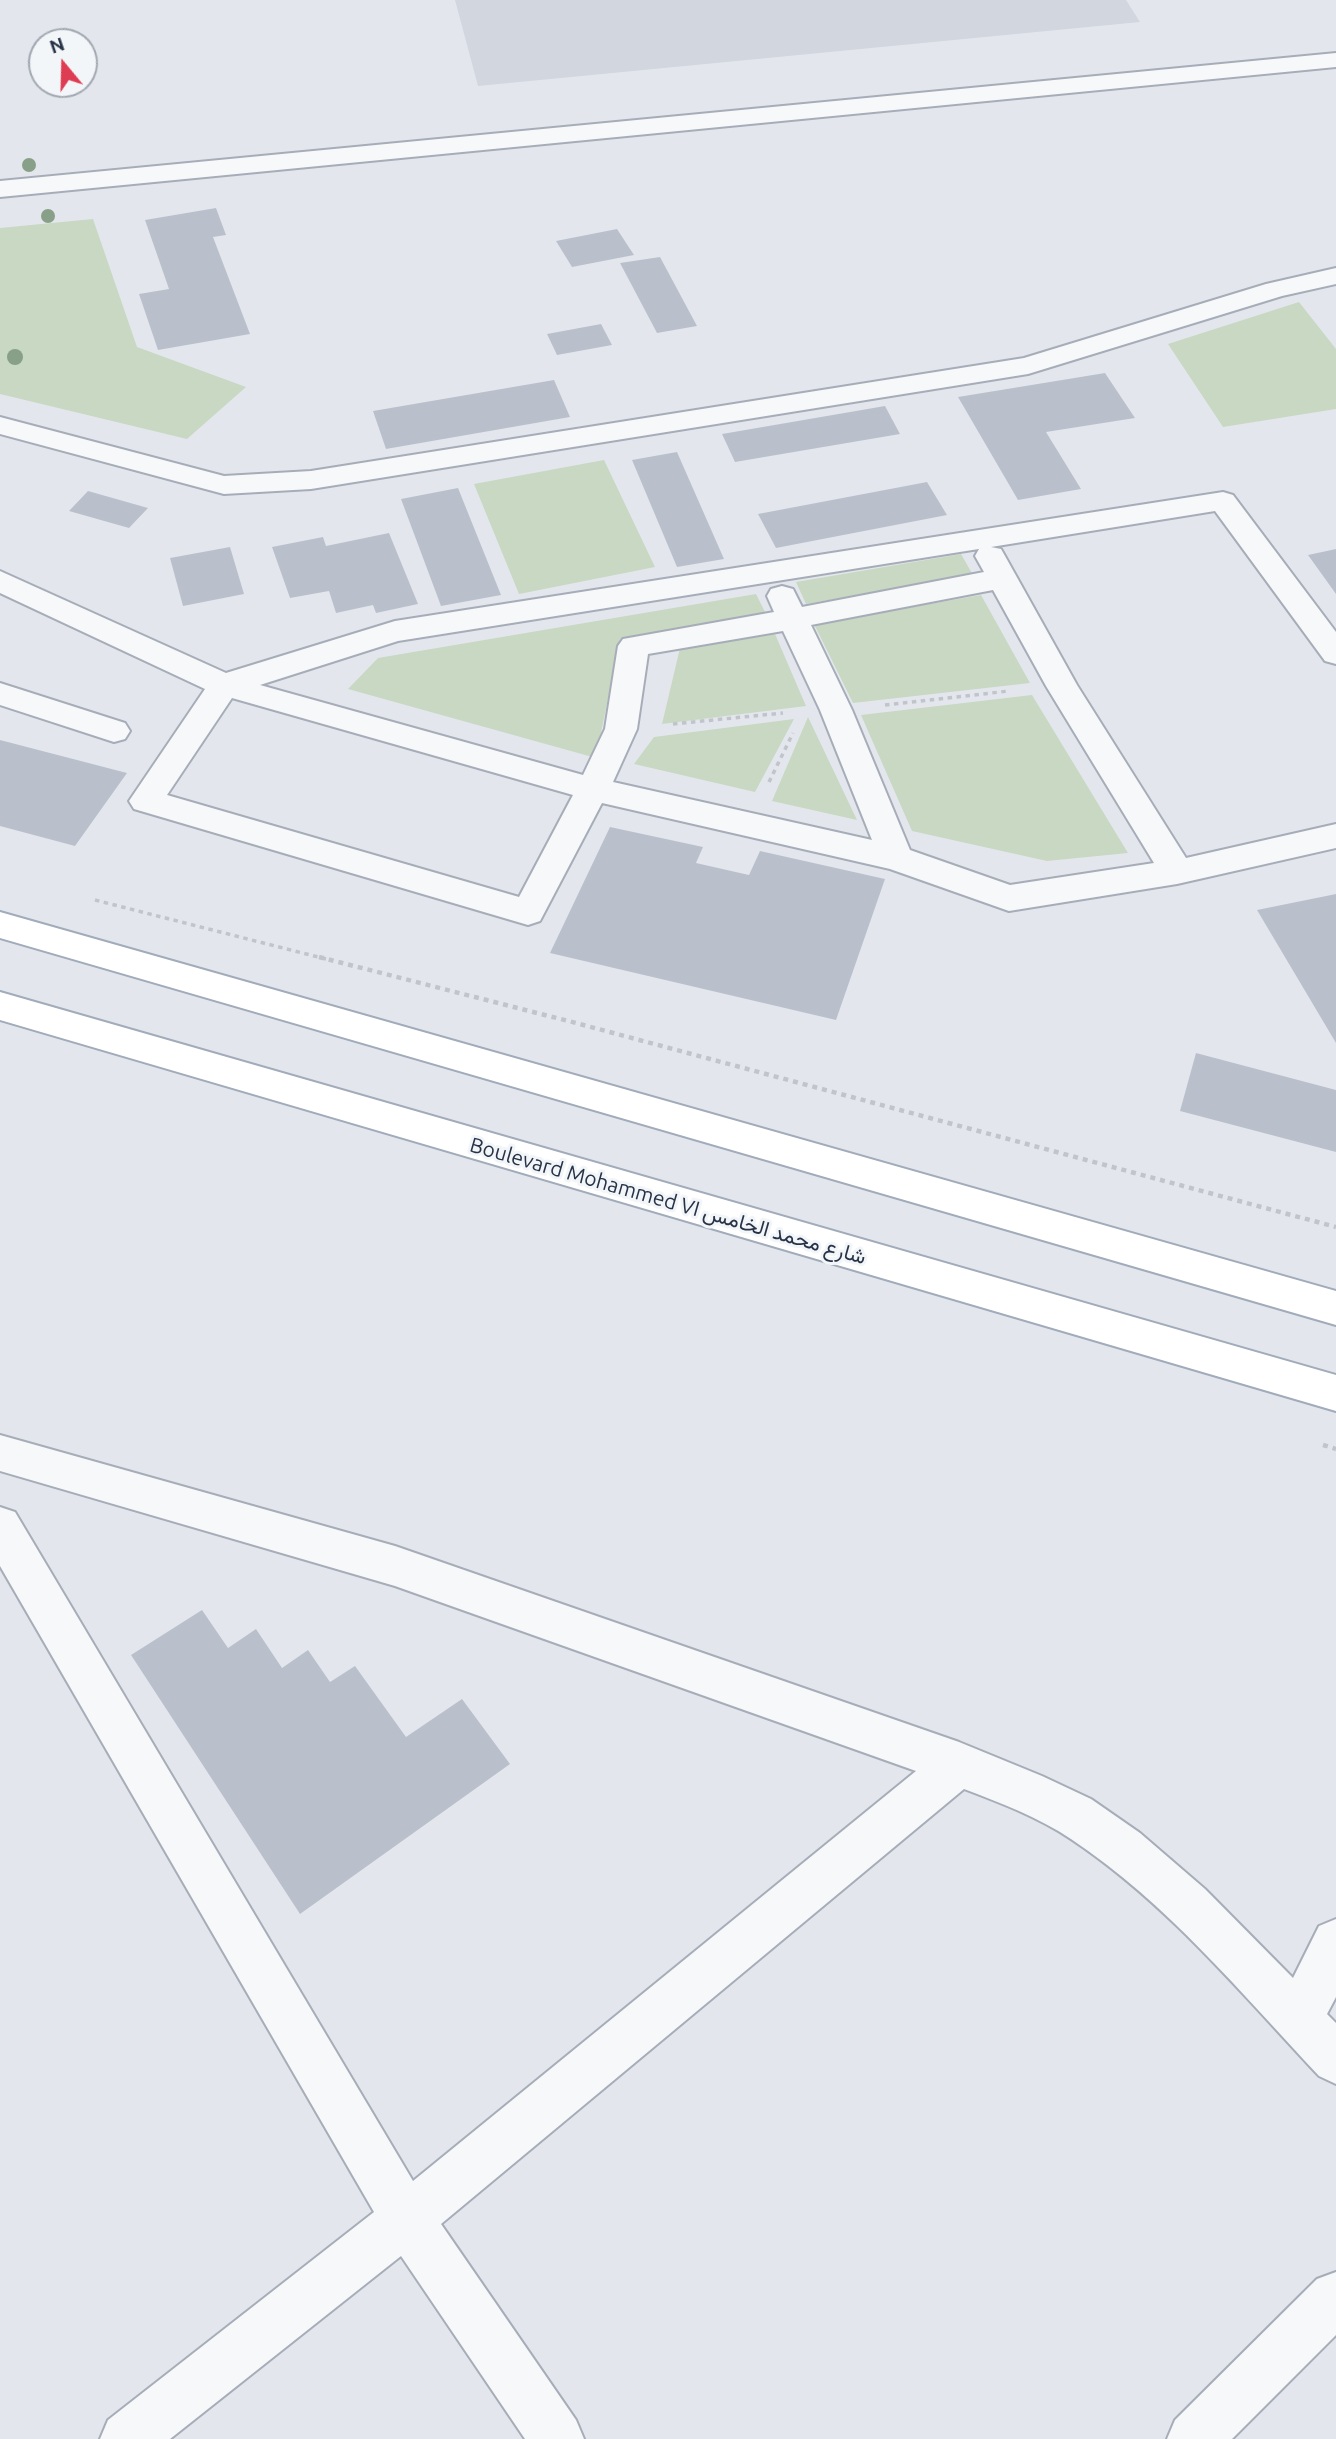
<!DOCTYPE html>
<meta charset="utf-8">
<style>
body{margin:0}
#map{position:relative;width:1336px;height:2439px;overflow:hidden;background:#e3e7ed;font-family:Ubuntu,sans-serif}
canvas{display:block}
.north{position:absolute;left:28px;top:28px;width:70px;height:70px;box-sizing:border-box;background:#f3f6f9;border:2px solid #a2a8b2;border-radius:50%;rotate:341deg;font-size:19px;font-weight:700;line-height:28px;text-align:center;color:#283347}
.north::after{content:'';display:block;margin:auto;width:24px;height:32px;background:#de3c52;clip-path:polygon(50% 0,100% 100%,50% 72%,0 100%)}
</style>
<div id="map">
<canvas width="1336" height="2439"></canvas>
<div class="north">N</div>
</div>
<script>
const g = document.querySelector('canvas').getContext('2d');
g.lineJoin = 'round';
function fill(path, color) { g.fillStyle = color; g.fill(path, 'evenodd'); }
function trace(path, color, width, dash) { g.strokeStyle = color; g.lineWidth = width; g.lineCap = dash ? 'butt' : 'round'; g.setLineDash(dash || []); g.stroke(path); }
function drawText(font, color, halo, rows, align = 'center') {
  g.font = font + ' Ubuntu,Vazirmatn,sans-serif'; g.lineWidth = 6; g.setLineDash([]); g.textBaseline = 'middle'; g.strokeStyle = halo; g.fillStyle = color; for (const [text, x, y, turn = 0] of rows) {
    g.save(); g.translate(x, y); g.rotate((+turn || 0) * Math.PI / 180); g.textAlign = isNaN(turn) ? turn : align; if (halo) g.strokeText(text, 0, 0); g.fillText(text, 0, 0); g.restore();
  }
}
fill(new Path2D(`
 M455,0H1126L1140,22L478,86Z`), '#d1d6df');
fill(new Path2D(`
 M93,219L137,347L246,387L187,439L0,394V228Z
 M1299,302L1336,349V409L1223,427L1168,344Z
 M604,460L655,567L519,594L474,484Z
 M961,554L973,575L806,604L796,582Z
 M756,594L766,614L620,639L596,758L348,689L378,658Z
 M981,595L1030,683L853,703L814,624Z
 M775,634L806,706L662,724L680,648Z
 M1032,695L1128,853L1047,861L912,831L861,715Z
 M808,717L857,820L772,801Z
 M794,719L755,792L634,764L654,737Z`), '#c8d8c3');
fill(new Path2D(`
 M216,208L226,235L213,237L250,334L158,350L139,294L169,289L145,220Z
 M617,229L634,255L572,267L556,241Z
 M660,257L697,326L657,333L620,263Z
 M601,324L612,345L557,355L547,334Z
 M1105,373L1135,418L1046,432L1081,489L1018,500L958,397Z
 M554,380L570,417L386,449L373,411Z
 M885,406L900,434L735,462L722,434Z
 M677,452L724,559L677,567L632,460Z
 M927,482L947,515L776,548L758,514Z
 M458,488L501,595L441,606L401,499Z
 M88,491L148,508L129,528L69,511Z
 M389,533L418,604L376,613L373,605L336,613L329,591L290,598L272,547L323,537L326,546Z
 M230,547L244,594L183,606L170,558Z
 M1336,549V594L1308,555Z
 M0,740L127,773L75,846L0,826Z
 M610,827L703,847L696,863L749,875L760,851L885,879L836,1020L550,953Z
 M1336,894V1043L1257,910Z
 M1196,1053L1336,1090V1152L1180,1111Z
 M202,1610L228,1648L256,1629L282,1668L308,1650L330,1682L355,1666L406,1737L462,1699L510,1764L300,1914L131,1655Z`), '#bac0cb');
const minor = new Path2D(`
 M1336,53V67L0,197V181Z
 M1336,268V284L1282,296L1028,374L311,489L224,494L0,434V417L224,476L311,471L1024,358L1266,284Z
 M1223,492L1233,495L1336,632V664L1325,661L1215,511L991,547L1001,549L1005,556L1077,685L1186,858L1336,824V848L1177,884L1009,911L890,869L602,803L540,921L528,925L134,809L129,801L205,689L0,593V571L226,673L395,621ZM985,548L979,549L975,556L984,572L802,607L793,589L782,586L771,589L767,596L774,612L623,639L618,646L605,729L583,775L260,685L398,641ZM993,590L1046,686L1154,863L1010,885L910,850L852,710L811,625ZM783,631L820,710L872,840L613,782L637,729L648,654ZM232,698L573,795L519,897L167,795Z
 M0,683L125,723L130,731L125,739L114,742L0,705Z
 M0,1435L395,1546L959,1742L1042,1776L1091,1799L1140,1833L1205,1889L1293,1978L1319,1926L1336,1919V1997L1327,2014L1336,2023V2084L1319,2076C1242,1994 1166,1902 1071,1839C1038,1817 1001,1803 964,1789L441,2224L576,2420L584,2439H525L401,2256L170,2439H100L108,2420L374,2212L0,1566V1507L15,1512L413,2181L916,1771L395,1586L0,1471Z
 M1336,2272V2335L1232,2439H1167L1175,2420L1317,2279Z`);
const major = new Path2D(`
 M0,912L1336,1291V1325L0,938Z
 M0,992L1336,1375V1411L0,1020Z`);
trace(minor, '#a7adb8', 4);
trace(major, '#a1abba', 4);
trace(new Path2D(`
 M885,705L1009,691
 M673,724L783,713
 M769,782L793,733
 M95,900L326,959`), '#c1c5cb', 3.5, [4.5, 4.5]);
trace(new Path2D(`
 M319,957L576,1023L1336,1227
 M1323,1445L1336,1449`), '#c1c5cb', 4.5, [5, 5]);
fill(minor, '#f7f8fa');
fill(major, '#fff');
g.fillStyle = '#88a087';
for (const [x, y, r] of [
 [29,165,7],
 [48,216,7],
 [15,357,8]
]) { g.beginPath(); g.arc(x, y, r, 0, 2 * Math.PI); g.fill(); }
drawText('21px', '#283347', '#f3f6f9', [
 ["Boulevard Mohammed VI شارع محمد الخامس",668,1201,16]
]);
</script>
